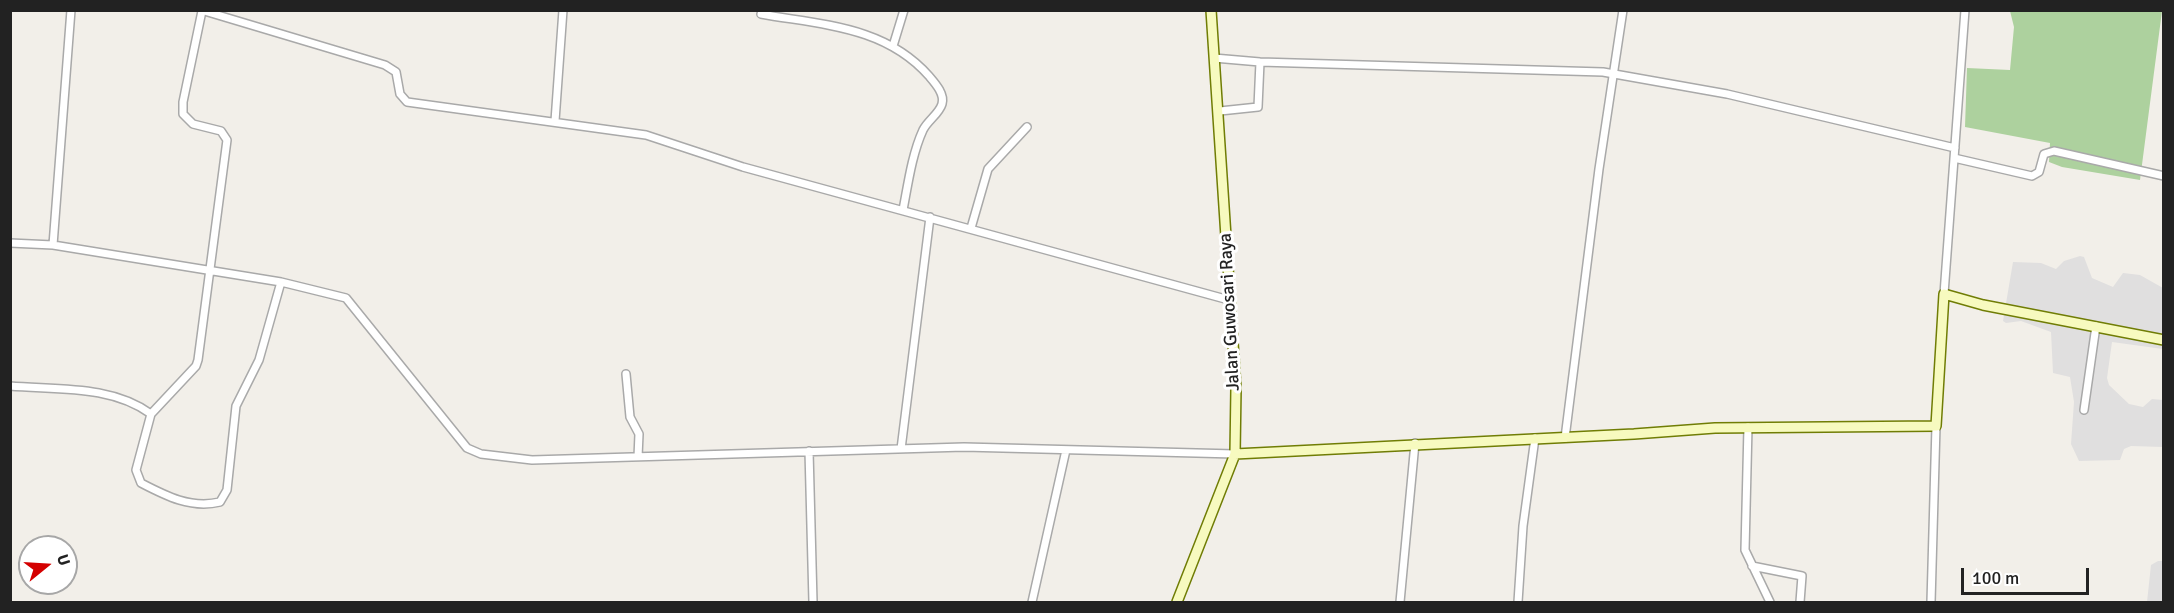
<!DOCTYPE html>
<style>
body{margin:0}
#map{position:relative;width:2174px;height:613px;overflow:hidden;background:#f2efe9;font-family:Signika,sans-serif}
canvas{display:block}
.frame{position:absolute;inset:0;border:12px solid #222;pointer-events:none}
.north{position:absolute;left:18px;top:535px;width:60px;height:60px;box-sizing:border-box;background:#fff;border:2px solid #a7a7a7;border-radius:50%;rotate:72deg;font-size:16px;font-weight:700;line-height:24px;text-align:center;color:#222}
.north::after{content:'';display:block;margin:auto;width:21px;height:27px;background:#d40000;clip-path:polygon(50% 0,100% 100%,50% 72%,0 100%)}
.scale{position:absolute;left:1961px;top:568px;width:128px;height:27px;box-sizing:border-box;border:3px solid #222;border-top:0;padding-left:8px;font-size:18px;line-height:21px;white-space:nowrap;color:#222;-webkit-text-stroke:4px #fff;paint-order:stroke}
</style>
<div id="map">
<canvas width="2174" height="613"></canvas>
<div class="frame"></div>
<div class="north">U</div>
<div class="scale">100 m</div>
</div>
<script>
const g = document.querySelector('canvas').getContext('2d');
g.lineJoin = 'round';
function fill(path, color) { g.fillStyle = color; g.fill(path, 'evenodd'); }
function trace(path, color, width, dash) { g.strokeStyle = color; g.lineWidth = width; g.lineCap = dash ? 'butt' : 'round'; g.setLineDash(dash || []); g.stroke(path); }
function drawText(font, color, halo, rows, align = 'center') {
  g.font = font + ' Signika,sans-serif'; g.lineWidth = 6; g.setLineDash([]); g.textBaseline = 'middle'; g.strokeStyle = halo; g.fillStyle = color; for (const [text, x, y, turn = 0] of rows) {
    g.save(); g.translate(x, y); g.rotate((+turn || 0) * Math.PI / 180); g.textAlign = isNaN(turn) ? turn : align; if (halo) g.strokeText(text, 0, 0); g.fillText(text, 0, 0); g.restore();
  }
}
fill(new Path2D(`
 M2080,256L2084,257L2092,278L2113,287L2123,273L2140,275L2163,288V349L2112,342L2107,378L2109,385L2129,404L2143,407L2152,399L2163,400V447L2131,446L2124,449L2120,460L2079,461L2071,444L2074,402L2070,377L2053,373L2051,332L2021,321L2006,323L2003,321L2013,262L2041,263L2056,269L2064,261Z
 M2158,561H2163V602H2147L2151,565Z`), '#e0dfdf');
fill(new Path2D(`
 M2006,11H2162L2140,180L2062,167L2049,162L2050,143L1965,127L1967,68L2010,70L2014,27L2010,11Z`), '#add19e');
const street = new Path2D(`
 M201,10L385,65L396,72L400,94L407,102L646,135L743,167L1229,300
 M761,14C822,25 885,26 929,76C935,83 945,94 942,104C939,114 928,120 923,130C912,154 908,184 903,210
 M893,46L904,10
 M1214,58L1260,62L1603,72L1727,94L1955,148
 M1220,111L1258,107L1260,62
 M555,121L563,10
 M1954,158L2032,176L2039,172L2044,154L2054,151L2164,176
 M971,228L988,169L1027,127
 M10,243L53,245L281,282L346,298L467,448L481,454L532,460L964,447L1235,454
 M53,245L71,10
 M1944,294L1965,10
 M626,374L630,417L639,434L638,457
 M10,386C58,390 111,385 151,414L136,470L141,483C166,496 191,509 220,502L227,490L236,406L259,360L281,282
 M2084,410L2096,326
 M151,414L196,366L198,360L227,140L221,131L193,124L183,114V102L202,11
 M1748,427L1745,550L1770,602
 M1565,438L1599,169L1623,10
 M901,449L930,217
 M809,451L813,602
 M1752,566L1802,576L1800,602
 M1032,602L1066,450
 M1400,602L1415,443
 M1518,602L1523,526L1535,438
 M1931,602L1936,426`);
const secondary = new Path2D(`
 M1235,454L1634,434L1715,428L1936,426L1944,294L1983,305L2164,340
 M1177,602L1235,454L1236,388L1211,10`);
trace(street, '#a9a9a9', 10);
trace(secondary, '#707d05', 12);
trace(street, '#fff', 7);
trace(secondary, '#f7fabf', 9);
drawText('18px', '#222', '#fff', [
 ["Jalan Guwosari Raya",1230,312,-93]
]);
</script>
